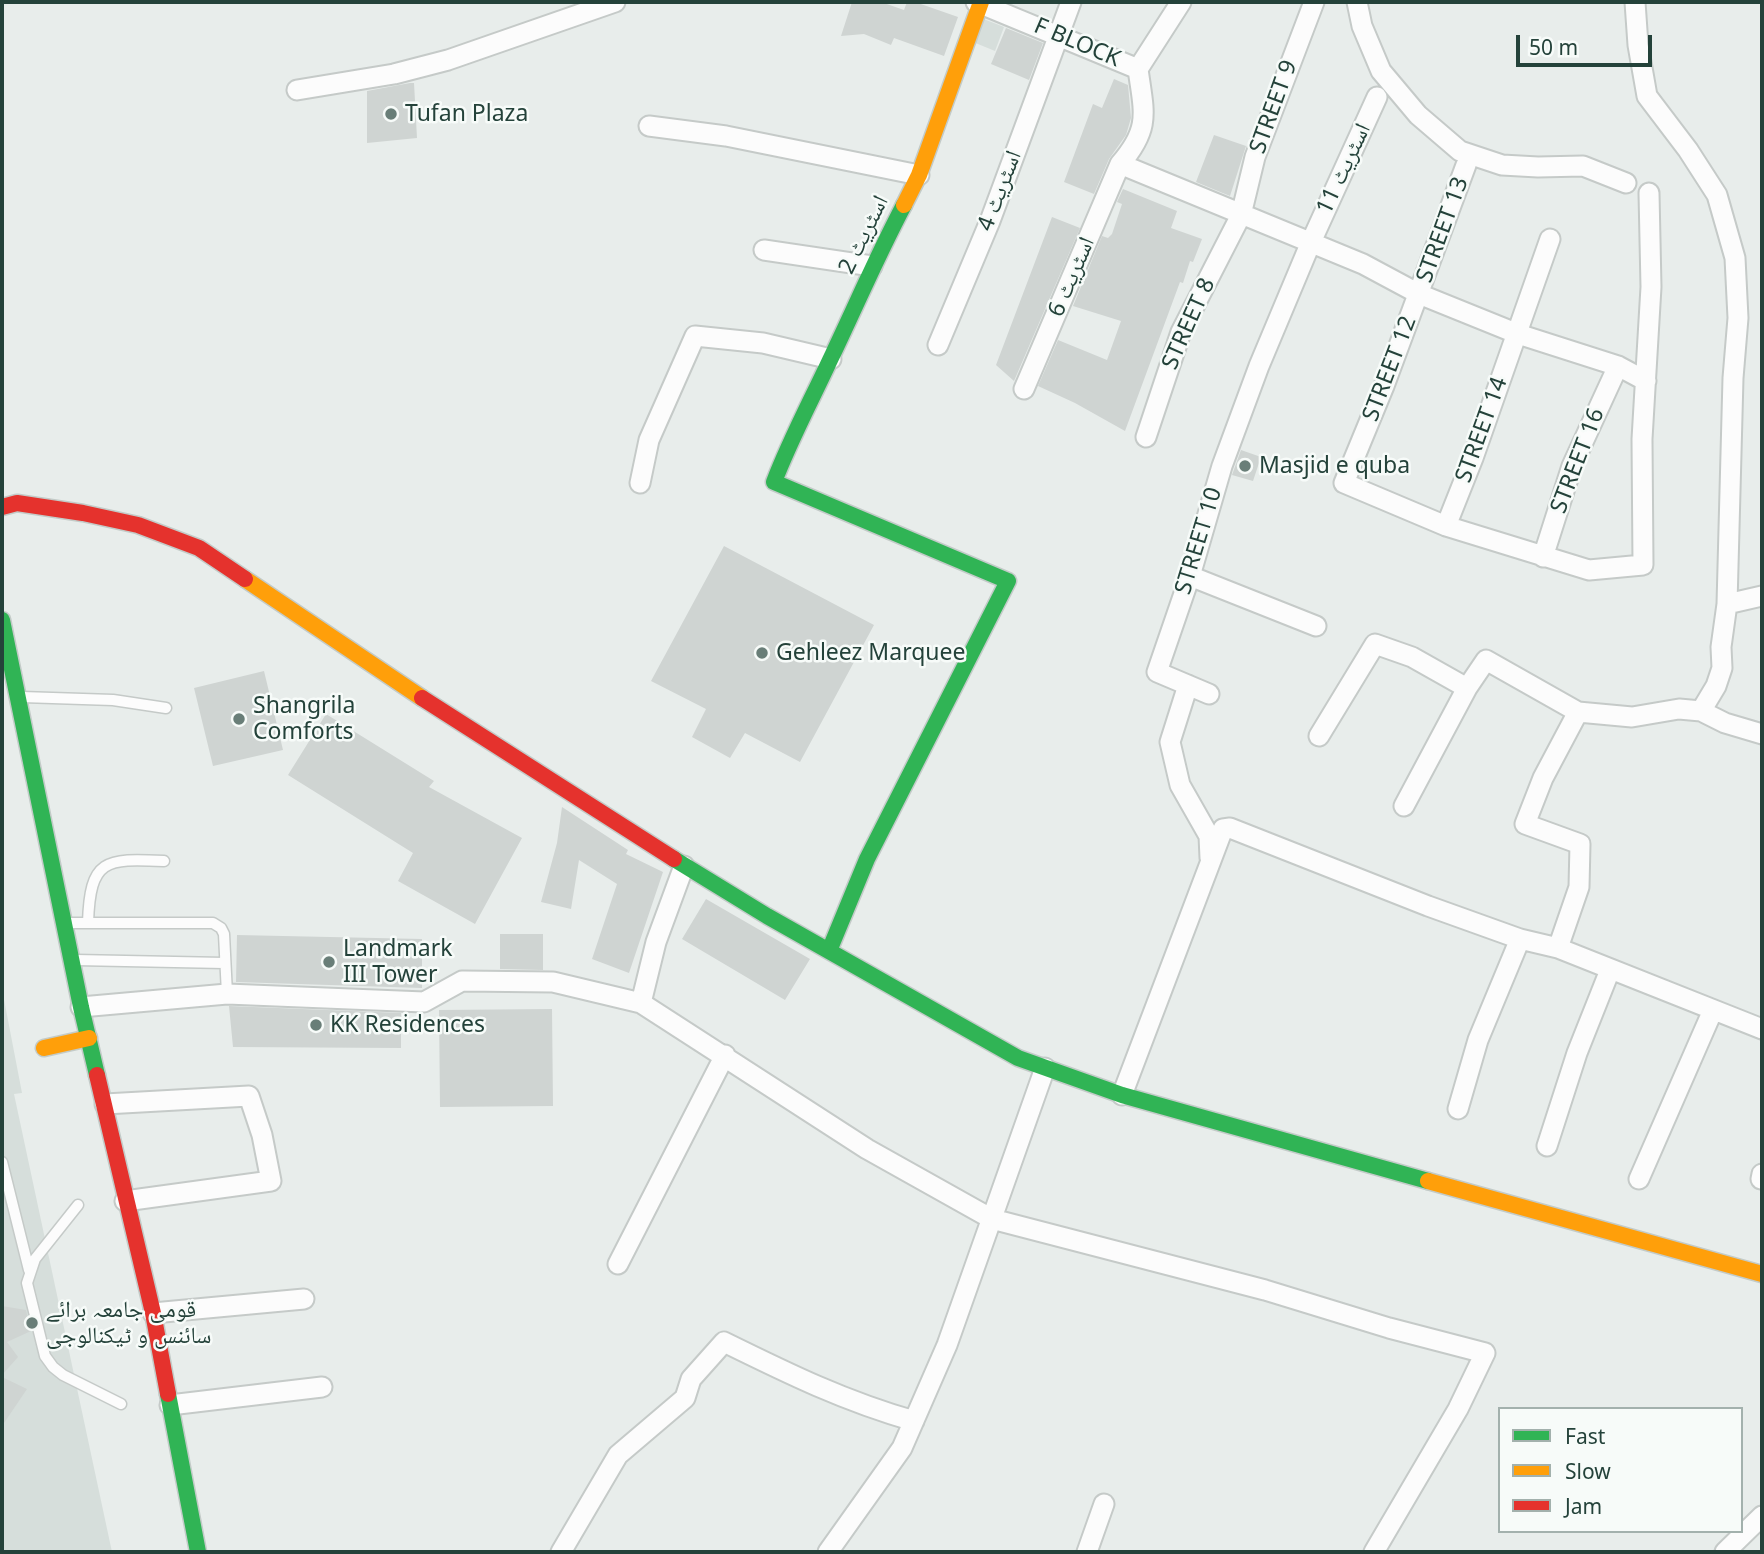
<!DOCTYPE html>
<meta charset="utf-8">
<style>
body{margin:0}
#map{position:relative;width:1764px;height:1554px;overflow:hidden;background:#e8edeb;font-family:"Noto Sans",sans-serif}
canvas{display:block}
.frame{position:absolute;inset:0;border:4px solid #24423a;pointer-events:none}
.legend{position:absolute;left:1498px;top:1407px;width:245px;height:126px;box-sizing:border-box;background:#f7fbf9;border:2px solid #a3b1ad;margin:0;padding:9px 12px;list-style:none;font-size:21px;color:#24423a}
.legend li{display:flex;align-items:center;gap:14px;height:35px}
.legend b{width:35px;border:2px solid #a3b1ad}
.scale{position:absolute;left:1516px;top:35px;width:136px;height:32px;box-sizing:border-box;border:4px solid #24423a;border-top:0;padding-left:9px;font-size:21px;line-height:24px;white-space:nowrap;color:#24423a;-webkit-text-stroke:5px #f7fbf9;paint-order:stroke}
</style>
<div id="map">
<canvas width="1764" height="1554"></canvas>
<div class="frame"></div>
<ul class="legend">
<li><b style="height:9px;background:#30b455"></b>Fast</li>
<li><b style="height:9px;background:#ff9f0a"></b>Slow</li>
<li><b style="height:9px;background:#e5322d"></b>Jam</li>
</ul>
<div class="scale">50 m</div>
</div>
<script>
const g = document.querySelector('canvas').getContext('2d');
g.lineJoin = 'round';
function fill(path, color) { g.fillStyle = color; g.fill(path, 'evenodd'); }
function trace(path, color, width, dash) { g.strokeStyle = color; g.lineWidth = width; g.lineCap = dash ? 'butt' : 'round'; g.setLineDash(dash || []); g.stroke(path); }
function drawText(font, color, halo, rows, align = 'center') {
  g.font = font + ' "Noto Sans","Noto Naskh Arabic",sans-serif'; g.lineWidth = 5; g.setLineDash([]); g.textBaseline = 'middle'; g.strokeStyle = halo; g.fillStyle = color; for (const [text, x, y, turn = 0] of rows) {
    g.save(); g.translate(x, y); g.rotate((+turn || 0) * Math.PI / 180); g.textAlign = isNaN(turn) ? turn : align; if (halo) g.strokeText(text, 0, 0); g.fillText(text, 0, 0); g.restore();
  }
}
fill(new Path2D(`
 M981,18L1004,27L995,51L973,42Z
 M2,989L22,1093L14,1094L112,1552H2Z`), '#d6dedb');
fill(new Path2D(`
 M852,2H881L904,10L907,2H915L958,17L944,56L894,38L891,45L864,34L841,36Z
 M1006,28L1043,43L1029,80L991,64Z
 M1114,79L1128,85L1131,118L1126,135L1109,159L1094,194L1064,182L1093,104L1102,108Z
 M410,83H414L417,138L367,143V91Z
 M1214,135L1246,146L1230,196L1196,182Z
 M1123,189L1177,211L1171,228L1202,239L1193,262L1190,261L1183,283L1180,282L1125,431L1075,403L1038,386L1058,340L1107,360L1121,321L1073,306L1102,236L1108,238L1112,234L1122,204L1117,202Z
 M1052,217L1080,228L1014,381L996,365Z
 M1241,450L1261,457L1253,481L1232,475Z
 M724,546L874,625L800,762L745,733L730,758L692,737L706,709L651,681Z
 M264,671L283,750L213,766L194,688Z
 M326,714L434,781L429,787L522,838L475,924L398,881L413,853L288,775Z
 M562,807L628,850L626,854L663,872L629,973L592,959L617,884L579,860L571,909L541,902L557,843Z
 M706,899L810,959L785,1000L682,939Z
 M500,934H543V970L500,969Z
 M237,935L422,939V988L236,982Z
 M229,1006L401,1013V1048L233,1047Z
 M552,1009L553,1106L440,1107L439,1010Z
 M2,1306L26,1310L31,1331L7,1342L18,1357L2,1375Z
 M2,1377L27,1389L2,1426Z`), '#cfd4d2');
const lane = new Path2D(`
 M22,697L113,700L166,708
 M65,923H213L221,928L224,934L227,994
 M88,923C90,859 105,858 164,861
 M76,960L224,963
 M2,1162L29,1270
 M78,1205L35,1259L27,1283L45,1356L53,1367L63,1375L121,1404`);
const street = new Path2D(`
 M976,2L1138,69
 M1357,2L1362,26L1381,71L1418,115L1460,151L1502,165L1538,167L1583,166L1626,183
 M1635,2L1638,45L1647,96L1688,150L1717,195L1735,258L1738,318L1733,378L1727,604L1721,647L1722,668L1716,686L1701,711L1725,723L1762,734
 M297,90L394,74L448,60L615,2
 M649,126L726,136L919,175
 M1120,164L1363,264L1419,294L1518,334L1618,366L1646,381
 M1466,165L1384,386L1344,483L1446,526L1589,570L1643,565L1642,439L1651,287L1649,193
 M764,250L872,266
 M938,345L990,221L1071,2
 M1024,389L1120,164C1151,128 1144,113 1138,69L1181,2
 M1146,437L1181,332L1241,215L1255,157L1314,2
 M640,483L649,440L695,336L763,343L831,359
 M1446,526L1473,458L1550,239
 M1543,557L1572,466L1618,366
 M1190,576L1316,626
 M1727,604L1762,596
 M1188,685L1170,742L1180,785L1209,836L1210,858
 M1209,694L1157,672L1190,576L1222,466L1259,366L1311,242L1377,97
 M1319,736L1375,644L1412,657L1467,688L1486,660L1578,712L1632,717L1679,709L1701,711
 M1404,806L1467,688
 M1558,948L1579,887L1580,844L1525,824L1543,778L1578,712
 M641,1003L656,942L684,866
 M81,1007L227,994L424,1002L462,981L553,982L641,1003L867,1149L992,1219L1265,1290L1389,1328L1485,1353L1458,1409L1374,1552
 M1122,1095L1223,829L1230,828L1428,906L1520,939L1558,948L1762,1029
 M105,1104L249,1096L262,1135L271,1181L125,1201
 M1458,1109L1478,1040L1520,939
 M1547,1146L1577,1053L1610,970
 M1639,1179L1713,1010
 M1761,1179L1762,1174
 M618,1264L725,1055
 M153,1313L304,1299
 M170,1405L322,1387
 M561,1552L618,1455L685,1398L691,1379L724,1342C789,1374 844,1401 914,1421
 M828,1552L902,1448L947,1345L1045,1068
 M1087,1552L1104,1504
 M1725,1552L1762,1516`);
const fast = new Path2D(`
 M2,620L81,1007L97,1075
 M674,859L767,916L1018,1058L1122,1095L1428,1181
 M829,951L867,859L1008,581L774,482C790,440 811,401 830,360C855,308 877,256 904,205
 M168,1394L198,1552`);
const slow = new Path2D(`
 M904,205L919,175L981,2
 M245,579L422,698
 M44,1048L89,1038
 M1428,1181L1762,1274`);
const jam = new Path2D(`
 M2,507L17,503L83,513L138,525L199,548L245,579
 M422,698L674,859
 M97,1075L153,1313L168,1394`);
trace(lane, '#c5cac8', 13);
trace(street, '#c5cac8', 23);
trace(fast, '#c3cbc8', 19);
trace(slow, '#c3cbc8', 19);
trace(jam, '#c3cbc8', 19);
trace(lane, '#fcfcfc', 10);
trace(street, '#fcfcfc', 19);
trace(fast, '#30b455', 16);
trace(slow, '#ff9f0a', 16);
trace(jam, '#e5322d', 16);
for (const [x, y, r, color] of [
 [391,114,7,"#697e78"],
 [1245,466,7,"#697e78"],
 [762,653,7,"#697e78"],
 [239,719,7,"#697e78"],
 [329,962,7,"#697e78"],
 [316,1025,7,"#697e78"],
 [32,1323,7,"#697e78"]
]) { const dot = new Path2D(); dot.arc(x, y, r, 0, 2 * Math.PI); g.fillStyle = color; g.fill(dot); trace(dot, '#f7fbf9', 2.5); }
drawText('23px', '#24423a', '#f7fbf9', [
 ["F BLOCK",1077,43,23],
 ["STREET 9",1274,107,-70],
 ["اسٹریٹ 11",1344,169,-65],
 ["اسٹریٹ 4",1000,191,-69],
 ["STREET 13",1443,230,-70],
 ["اسٹریٹ 2",864,235,-64],
 ["اسٹریٹ 6",1072,277,-67],
 ["STREET 8",1189,324,-66],
 ["STREET 12",1390,369,-69],
 ["STREET 14",1482,430,-70],
 ["STREET 16",1578,461,-69],
 ["STREET 10",1199,541,-73]
]);
drawText('23px', '#24423a', '#f7fbf9', [
 ["Tufan Plaza",405,114],
 ["Masjid e quba",1259,466],
 ["Gehleez Marquee",776,653],
 ["Shangrila",253,706],
 ["Comforts",253,732],
 ["Landmark",343,949],
 ["III Tower",343,975],
 ["KK Residences",330,1025],
 ["قومی جامعہ برائے",46,1310],
 ["سائنس و ٹیکنالوجی",46,1336]
], 'left');
</script>
